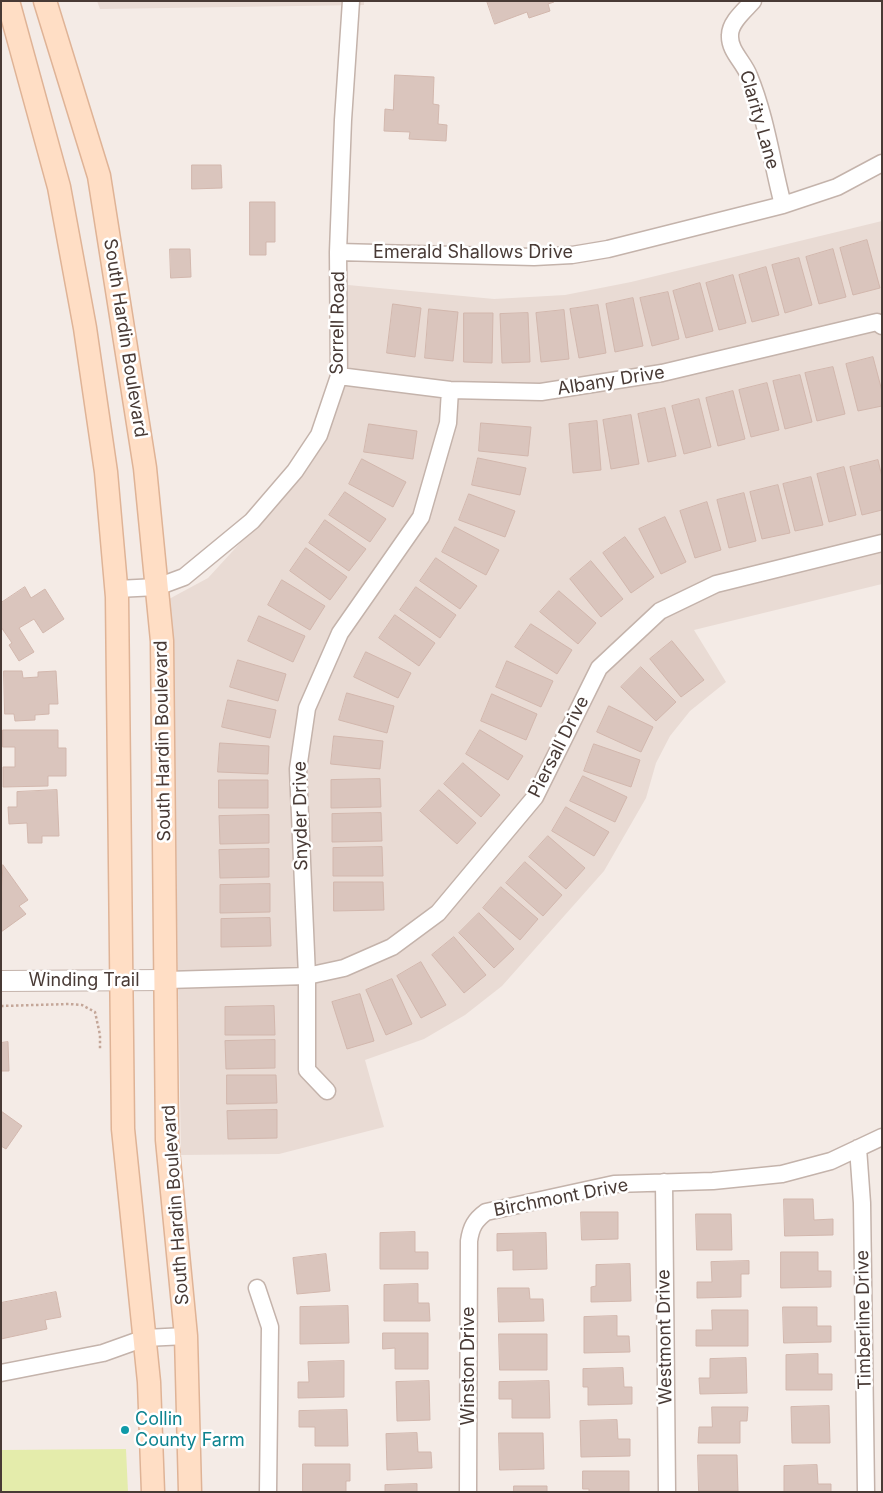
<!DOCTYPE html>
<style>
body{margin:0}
#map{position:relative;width:883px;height:1493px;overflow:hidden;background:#f4ebe6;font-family:Inter,sans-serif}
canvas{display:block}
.frame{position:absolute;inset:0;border:2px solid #483a35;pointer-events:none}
</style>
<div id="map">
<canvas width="883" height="1493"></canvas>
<div class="frame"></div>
</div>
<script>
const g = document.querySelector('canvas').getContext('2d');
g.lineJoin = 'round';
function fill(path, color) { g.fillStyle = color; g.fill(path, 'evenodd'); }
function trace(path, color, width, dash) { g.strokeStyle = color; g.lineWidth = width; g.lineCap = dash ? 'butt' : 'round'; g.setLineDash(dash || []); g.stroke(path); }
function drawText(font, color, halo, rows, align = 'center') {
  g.font = font + ' Inter,sans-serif'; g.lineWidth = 5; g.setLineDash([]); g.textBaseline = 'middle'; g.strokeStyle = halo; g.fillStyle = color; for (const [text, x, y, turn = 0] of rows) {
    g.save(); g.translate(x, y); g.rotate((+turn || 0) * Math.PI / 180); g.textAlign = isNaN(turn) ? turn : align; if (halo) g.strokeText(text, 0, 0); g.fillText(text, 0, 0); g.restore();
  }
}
fill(new Path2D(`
 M97,1H364V5L100,9Z
 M882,221V584L694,630L726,682L690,711L670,736L656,763L646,798L604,871L502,986L465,1015L424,1039L365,1060L384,1127L279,1154L181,1155L174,743L167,607L169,599L208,578L307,470L321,447L340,398L347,357L348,285L494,299L565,295L631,282Z`), '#e9dbd4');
fill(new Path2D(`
 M126,1449L128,1492H1V1450Z`), '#e4ecab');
const building = new Path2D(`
 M487,1H554V2L548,4L550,11L529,18L527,12L495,24Z
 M395,75L434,77L433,104L439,105L438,124L447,125L446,141L409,139L410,132L384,131L385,109L393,110Z
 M192,165H221L222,188L192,189Z
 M250,202H275V242H266V255H250Z
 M867,240L880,288L853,295L840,248Z
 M170,249H190L191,277L171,278Z
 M833,249L846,297L819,304L806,257Z
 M799,258L812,305L785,313L772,265Z
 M766,267L779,315L752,322L739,275Z
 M733,275L746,323L719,330L706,283Z
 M700,283L713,331L686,338L673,291Z
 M668,292L679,339L652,346L640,298Z
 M633,298L643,346L615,352L606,304Z
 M393,304L421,308L415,357L387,353Z
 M598,305L606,353L579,358L570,309Z
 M429,309L458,312L453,361L425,358Z
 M564,310L569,359L541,362L536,313Z
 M464,313H493L492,363L464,362Z
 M528,313L530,362L502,363L500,314Z
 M873,357L882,391V406L858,411L846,364Z
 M833,367L845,414L817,421L805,373Z
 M800,375L812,422L785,429L773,381Z
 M767,383L779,430L751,437L739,390Z
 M733,391L745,439L718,446L706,398Z
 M699,399L711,447L684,454L672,406Z
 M665,408L676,456L648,462L638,414Z
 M631,415L639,464L611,469L603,420Z
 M597,421L601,470L573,473L569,424Z
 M481,423L531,427L528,456L479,451Z
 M369,424L417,431L413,459L364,452Z
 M478,458L526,468L520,495L472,485Z
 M362,459L406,482L393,507L349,484Z
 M878,460L882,477V510L862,515L850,467Z
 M844,467L856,515L829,522L817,474Z
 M811,477L823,525L795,531L783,484Z
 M778,485L790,533L762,539L750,492Z
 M345,492L386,519L370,542L329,515Z
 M744,493L756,541L729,548L717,500Z
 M469,494L515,511L505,537L459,520Z
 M707,502L721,550L695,558L680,511Z
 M665,517L686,562L661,574L639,529Z
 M325,520L366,549L349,571L309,543Z
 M455,527L499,550L486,575L442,552Z
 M625,537L654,577L631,593L603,553Z
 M306,548L347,577L330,600L290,571Z
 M436,558L477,586L460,609L420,581Z
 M591,561L623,599L601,617L570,579Z
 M282,580L325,606L310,630L268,605Z
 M25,587L31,598L45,589L64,619L43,633L34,619L19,628L34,652L19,661L9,645L12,643L1,627V603Z
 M416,587L456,615L440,638L400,610Z
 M559,591L596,623L578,644L540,612Z
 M395,615L435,643L419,666L379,638Z
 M259,616L305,636L293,662L248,641Z
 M531,624L572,650L557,674L515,647Z
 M672,641L704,680L681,697L650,659Z
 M366,652L411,673L398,698L354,677Z
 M238,660L286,674L278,701L230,687Z
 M507,661L553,681L541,707L496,687Z
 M641,667L676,702L656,721L621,687Z
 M4,671H22L23,678L38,677V672L56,671L58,704H49V714L35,715V720L15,721L14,714H5Z
 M347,693L394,706L387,733L339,720Z
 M492,694L537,714L526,740L481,721Z
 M228,700L276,710L270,738L222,727Z
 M609,706L653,727L641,752L597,732Z
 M3,730H58V748H66V776H48V786L3,787V767H15V747H3Z
 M480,730L523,756L508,780L466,754Z
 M334,736L383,741L380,769L331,764Z
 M220,743L269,746L268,774L218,772Z
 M594,744L640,760L631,787L584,771Z
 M463,763L500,795L481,817L444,784Z
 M583,776L627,797L615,822L570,801Z
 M380,779L381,807L331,808V780Z
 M219,780H268V808H219Z
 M57,790L59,836H42V843H28L27,823L9,824L8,807H17V792Z
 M439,790L476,823L457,844L420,811Z
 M566,807L609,832L594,856L552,831Z
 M381,813L382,841L332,842V814Z
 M269,815V843L220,844L219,816Z
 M548,836L585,868L566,889L529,857Z
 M382,847L383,876H333V848Z
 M269,849V877L220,878L219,850Z
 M525,862L562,895L543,916L506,883Z
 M3,865L28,900L19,906L26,914L1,932Z
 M334,882H383L384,910L334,911Z
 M270,884V912L220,913V885Z
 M501,887L538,919L520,940L483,908Z
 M479,913L514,949L494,968L459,933Z
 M270,918L271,946L221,947V919Z
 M454,937L486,975L464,993L432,955Z
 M421,962L446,1005L421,1018L397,976Z
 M392,979L412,1024L386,1035L366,990Z
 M360,994L374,1041L347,1049L332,1002Z
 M274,1006L275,1035H225V1007Z
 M275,1040V1068L226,1069L225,1041Z
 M8,1042L9,1071H1V1043Z
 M227,1075H276L277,1103L227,1104Z
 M277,1110V1138L228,1139L227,1111Z
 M1,1111L22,1126L6,1149L1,1146Z
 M784,1199H813L814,1220L833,1219V1235L785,1236Z
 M581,1212H618V1239L582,1240Z
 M696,1214H731L732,1250H697Z
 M415,1232V1252H428V1269H380V1233Z
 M546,1233L547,1269L513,1270V1250L497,1251V1234Z
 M781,1252H818V1271H831V1287L781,1288Z
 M326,1254L330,1291L297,1294L293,1258Z
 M749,1261V1274H741V1297L697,1298V1282H712L711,1262Z
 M630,1264L631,1301L591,1302V1287L596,1286V1265Z
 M418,1284V1303H429L430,1321H384V1285Z
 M498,1288H529L530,1299H543L544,1321L499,1322Z
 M56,1292L61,1317L45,1320L47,1329L1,1339V1303Z
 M348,1306L349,1343L300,1344V1307Z
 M783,1307H817V1326H831V1342L784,1343Z
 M712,1310H748V1346H696V1330H712Z
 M617,1316V1336H629L630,1352L584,1353V1317Z
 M383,1333H428V1369H395V1348L383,1349Z
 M499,1334H547V1370H500Z
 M818,1354V1374H832V1390H786V1355Z
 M746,1358L747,1393L700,1394L699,1378H710V1359Z
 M344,1361V1397L298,1398V1382H309L308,1362Z
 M623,1368L624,1387H632V1404L588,1405V1387H583V1369Z
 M429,1381L430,1420L397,1421L396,1382Z
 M549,1381L550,1418H512V1399H499V1382Z
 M829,1406L830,1443H792L791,1407Z
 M712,1407H748L747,1421H740V1443H698L699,1427H712Z
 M347,1410L348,1446H315V1427H299V1411Z
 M617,1420L618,1439H630V1456L581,1457L580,1421Z
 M417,1433L418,1452H431L432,1468L387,1470L386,1434Z
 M499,1433H543L544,1469L500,1470Z
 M698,1455H737L738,1491H699Z
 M303,1464H350V1481H346V1492H303Z
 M817,1465L818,1484H831V1492H784V1466Z
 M583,1471H629V1492H589V1489H583Z
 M417,1484V1492H385V1485Z
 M514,1486H547V1492H514Z`);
fill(building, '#dac5bd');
trace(building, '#d2b7ad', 1);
const minor = new Path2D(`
 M753,1C745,10 730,22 730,35C729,51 744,62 749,76C766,117 772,163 783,205
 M338,252L534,257L572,255L608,249L783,205L837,187L882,163
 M339,376L450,390L541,392L662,373L877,322L882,326
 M117,589L157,587L184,577L252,521L295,471L319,435L339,376L338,252L343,120L351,1
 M167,980L307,976L344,968L392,947L438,913L535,797L599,668L660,611L716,584L882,543
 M327,1091L307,1070V976L298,769L307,708L340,633L421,517L448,423L450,390
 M858,1148L862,1203L866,1492
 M664,1182L667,1492
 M257,1288L270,1327L268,1492
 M1,1373L103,1353L145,1338L186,1336
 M468,1492L469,1241C471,1227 475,1220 486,1212L614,1184L713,1181L782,1174L831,1161L882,1137`);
const tertiary = new Path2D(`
 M1,981L167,980`);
const secondary = new Path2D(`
 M8,1L59,187L85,328L106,472L117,597L123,1129L149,1382L153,1492
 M45,1L99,176L145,468L162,641L167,1140L186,1336L190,1492`);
trace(minor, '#c4b3ab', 19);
trace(tertiary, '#c4b3ab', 22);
trace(secondary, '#dfb396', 25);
trace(new Path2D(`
 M1,1006L69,1004L82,1005L95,1012L100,1035V1050`), '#c4a698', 2.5, [2.5, 2.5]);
trace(minor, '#fff', 16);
trace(tertiary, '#fff', 20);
trace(secondary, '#ffdec5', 22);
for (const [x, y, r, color] of [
 [125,1430,5,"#0f9aa8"]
]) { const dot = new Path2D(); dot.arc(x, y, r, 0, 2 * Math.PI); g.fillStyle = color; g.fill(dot); trace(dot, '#fff', 2); }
drawText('18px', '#483a35', '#fff', [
 ["Clarity Lane",759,120,74],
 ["Emerald Shallows Drive",473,253],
 ["Sorrell Road",338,323,-89],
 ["South Hardin Boulevard",125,338,81],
 ["Albany Drive",611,381,-9],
 ["South Hardin Boulevard",163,741,-91],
 ["Piersall Drive",559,747,-63],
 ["Snyder Drive",301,816,-91],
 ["Winding Trail",84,981],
 ["Birchmont Drive",561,1198,-11],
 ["South Hardin Boulevard",176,1205,-94],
 ["Timberline Drive",864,1320,-91],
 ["Westmont Drive",665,1337,-91],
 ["Winston Drive",469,1366,-90]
]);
drawText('18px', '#0d838f', '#fff', [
 ["Collin",135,1420],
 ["County Farm",135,1441]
], 'left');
</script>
